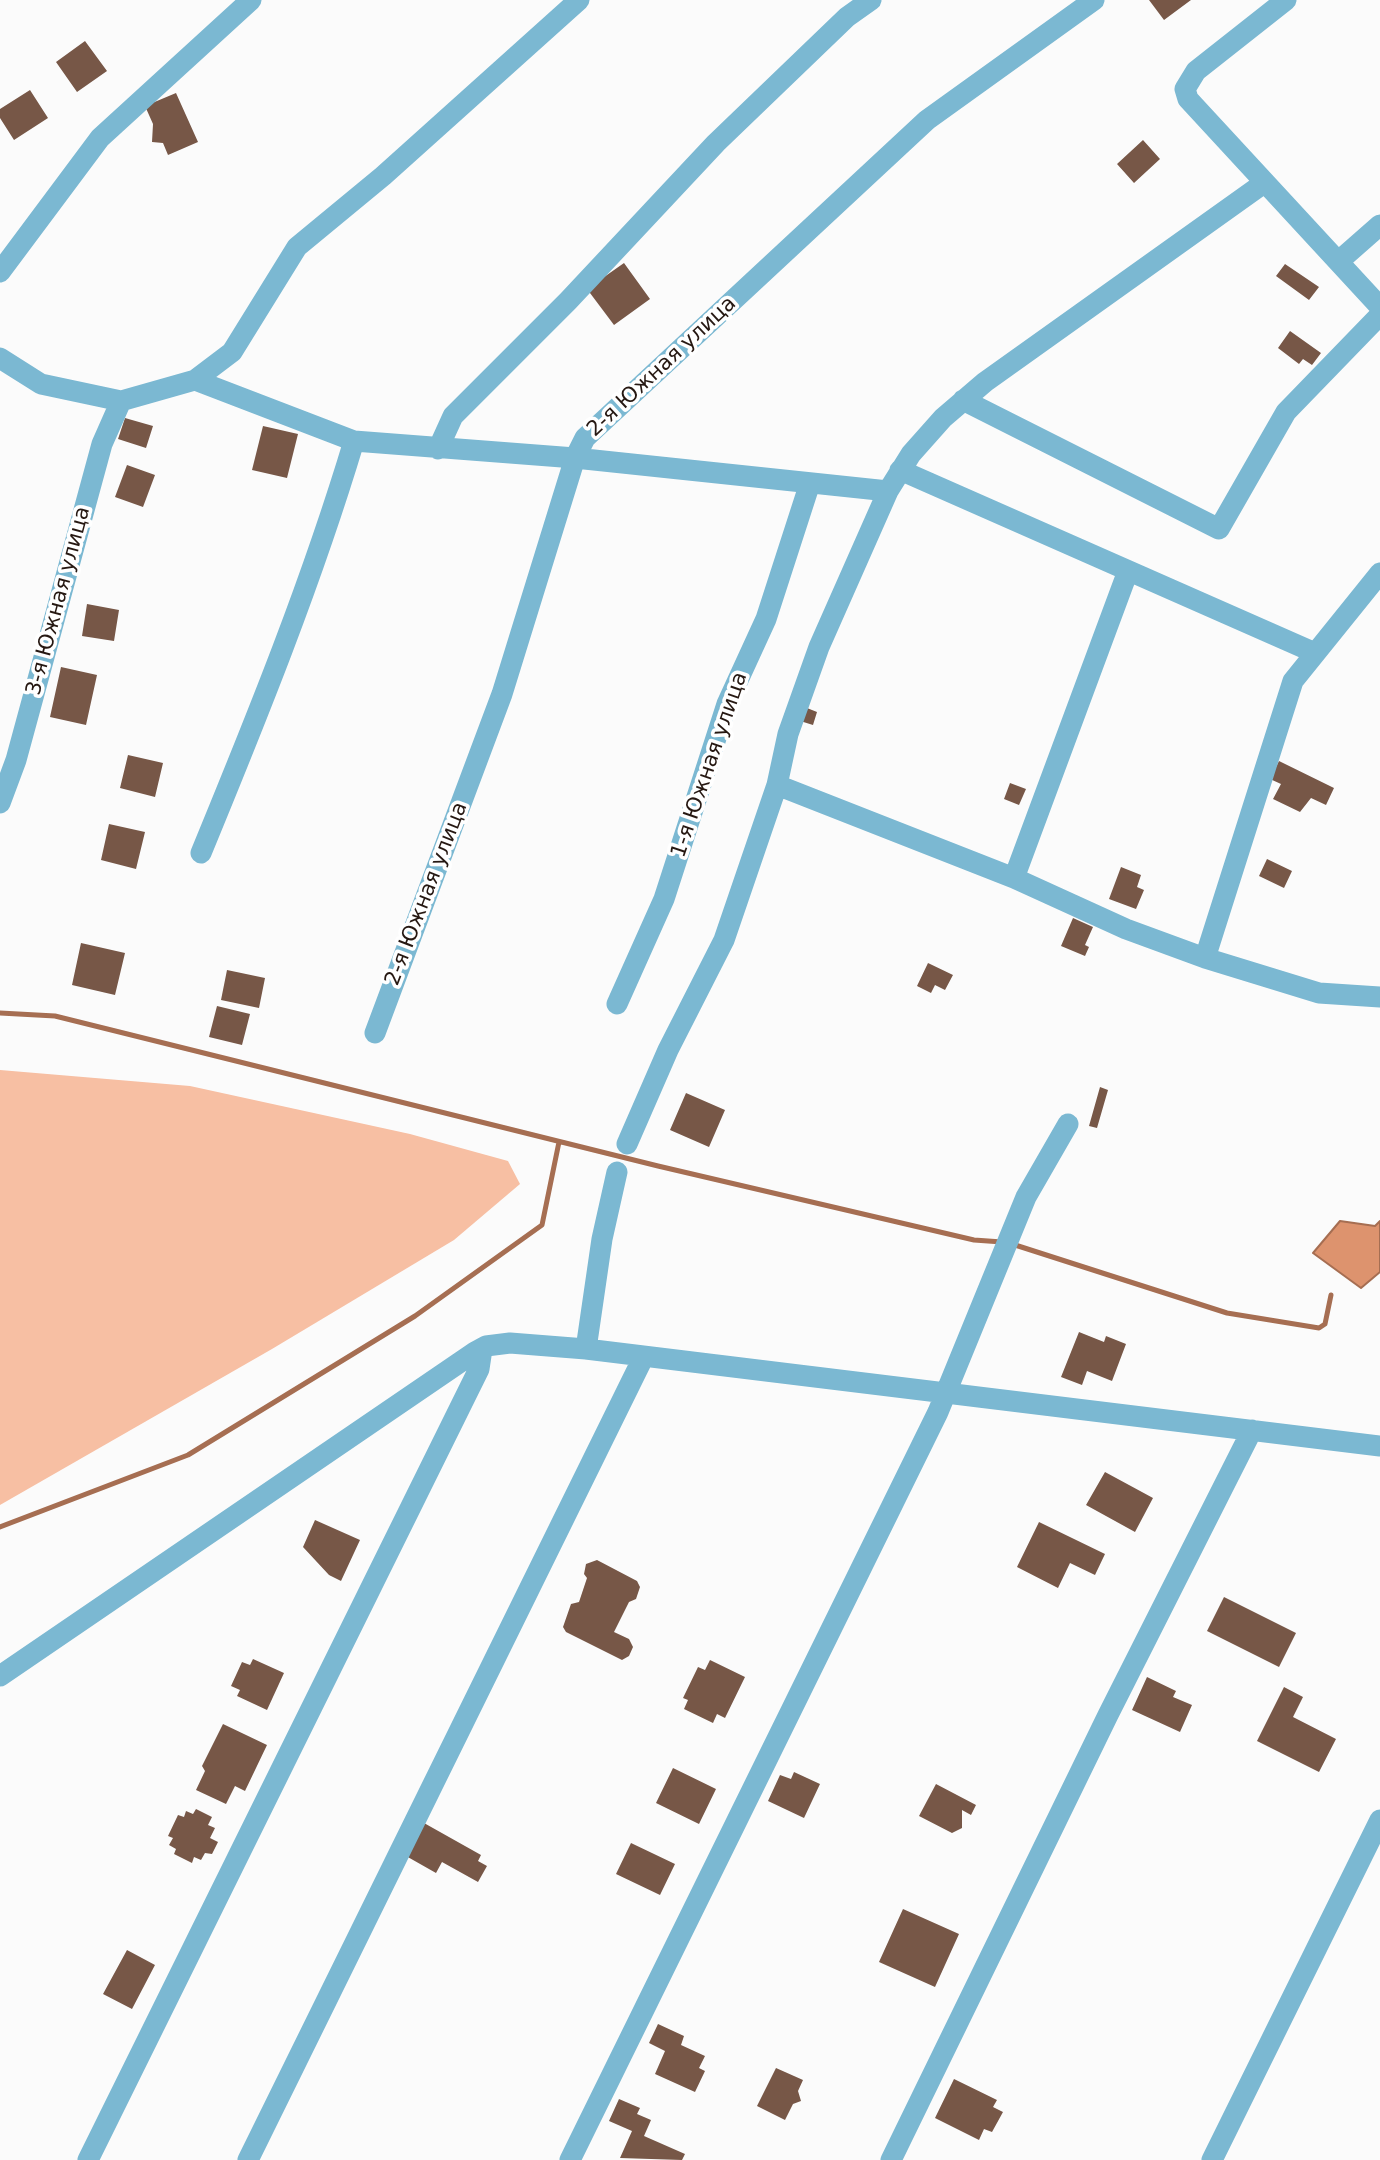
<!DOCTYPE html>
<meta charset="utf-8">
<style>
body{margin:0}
canvas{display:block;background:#fbfbfb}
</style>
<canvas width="1380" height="2160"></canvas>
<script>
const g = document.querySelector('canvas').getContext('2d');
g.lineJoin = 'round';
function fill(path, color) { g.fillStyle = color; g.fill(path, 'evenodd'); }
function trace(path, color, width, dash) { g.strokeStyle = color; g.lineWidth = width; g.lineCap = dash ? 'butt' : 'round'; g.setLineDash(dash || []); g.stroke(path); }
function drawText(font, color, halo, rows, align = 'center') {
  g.font = font + ' "DejaVu Sans",sans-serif'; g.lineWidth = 7; g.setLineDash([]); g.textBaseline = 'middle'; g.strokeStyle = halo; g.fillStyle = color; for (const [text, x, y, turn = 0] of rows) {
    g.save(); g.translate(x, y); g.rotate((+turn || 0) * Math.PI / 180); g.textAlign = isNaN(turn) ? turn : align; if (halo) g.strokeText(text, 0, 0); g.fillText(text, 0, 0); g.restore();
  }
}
fill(new Path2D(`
 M0,1070L190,1086L410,1134L508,1161L520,1184L454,1240L272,1349L0,1505Z`), '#f7bfa3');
const water = new Path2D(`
 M1340,1221L1375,1226L1380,1221V1272L1361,1288L1313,1253Z`);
fill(water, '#dd936e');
trace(water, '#a66e52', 2);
trace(new Path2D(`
 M0,1013L55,1016L658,1166L974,1240L1002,1242
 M1012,1244L1227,1313L1319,1328L1325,1324L1331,1295
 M0,1527L188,1455L415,1316L542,1225L559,1142`), '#a66e52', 5);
fill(new Path2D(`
 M1149,0H1191L1164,20Z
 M85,41L107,71L77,92L56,62Z
 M30,90L48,118L14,140L0,118V109Z
 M176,93L198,142L168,155L163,143L152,142L153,124L145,106Z
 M1143,140L1160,159L1134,183L1117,164Z
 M624,263L650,299L614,325L587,289Z
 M1285,264L1319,287L1309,300L1276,276Z
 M1290,331L1321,353L1312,365L1303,359L1299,364L1278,348Z
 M125,418L153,426L146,448L118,439Z
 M263,426L298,434L287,478L252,470Z
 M127,465L155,475L143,507L115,497Z
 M87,604L119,610L114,641L82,636Z
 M61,667L97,675L86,725L50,717Z
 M802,706L817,712L813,725L797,720Z
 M128,755L163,763L155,797L120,788Z
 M1279,761L1334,788L1326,805L1311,798L1300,812L1273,799L1281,784L1270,779Z
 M1010,783L1026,789L1019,805L1004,799Z
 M109,824L145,832L136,869L101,860Z
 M1267,859L1292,871L1284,888L1259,876Z
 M1121,867L1141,875L1137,887L1144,890L1136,909L1109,899Z
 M1073,918L1093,927L1085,945L1089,947L1085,956L1061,946Z
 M81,943L125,953L115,995L72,985Z
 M928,963L953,975L945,990L935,985L931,993L917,986Z
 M227,970L265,978L259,1008L221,1000Z
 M217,1006L250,1014L242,1045L209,1037Z
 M1100,1087L1108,1090L1097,1128L1089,1126Z
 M686,1093L725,1110L709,1147L670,1130Z
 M1079,1332L1104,1342L1106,1336L1126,1344L1112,1381L1087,1371L1082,1385L1061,1377Z
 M1105,1472L1153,1498L1135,1532L1086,1505Z
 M315,1520L360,1540L341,1581L329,1575L303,1547Z
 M1039,1522L1105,1554L1095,1575L1070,1563L1058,1588L1017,1567Z
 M597,1560L637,1581L640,1587L636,1599L629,1602L614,1632L629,1639L633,1647L629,1656L622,1660L566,1632L563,1627L571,1604L579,1602L587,1578L584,1574L586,1564Z
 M1224,1597L1296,1633L1279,1667L1207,1631Z
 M253,1659L284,1673L267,1710L237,1696L240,1690L231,1686L242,1662L250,1665Z
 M710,1660L745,1677L725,1718L717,1714L713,1723L684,1709L688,1700L683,1698L698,1667L705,1670Z
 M1147,1677L1176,1691L1173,1697L1192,1705L1180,1732L1132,1710Z
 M1284,1687L1303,1697L1293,1717L1336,1739L1319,1772L1257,1741Z
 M223,1724L267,1745L245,1791L235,1786L226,1804L196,1790L205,1771L202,1766Z
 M673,1768L716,1789L699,1824L656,1803Z
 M794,1772L820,1784L804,1818L768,1801L780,1775L791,1779Z
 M936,1784L976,1805L971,1815L962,1810V1828L952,1833L919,1816Z
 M196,1809L212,1817L208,1825L215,1828L210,1838L218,1842L212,1854L205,1853L201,1860L194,1857L192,1863L174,1854L176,1849L169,1845L173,1838L168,1836L178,1815L184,1817L186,1811L193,1814Z
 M424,1823L481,1855L478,1861L487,1866L478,1882L442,1862L436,1873L406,1856Z
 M631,1843L675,1864L660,1895L616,1874Z
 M903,1909L959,1934L935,1987L879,1962Z
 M127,1950L155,1965L132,2009L103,1994Z
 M658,2024L684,2036L681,2045L705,2056L699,2068L705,2071L695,2092L655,2074L665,2051L649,2043Z
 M776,2068L803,2080L798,2091L801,2101L793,2104L785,2120L757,2106Z
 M954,2079L997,2100L993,2107L1003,2112L992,2132L984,2129L979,2140L935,2118Z
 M619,2099L640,2108L637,2114L651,2120L644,2136L685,2154L682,2160L620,2158L632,2131L609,2121Z`), '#775747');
trace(new Path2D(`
 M1286,0L1196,71L1185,89L1188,99L1380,307
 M1339,261L1380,225
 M0,272L100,138L251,0
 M0,358L41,384L121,401L195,380L354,441L575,458L888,491
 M195,380L232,352L297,247L383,176L579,0
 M963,400L1219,529L1286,412L1380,315
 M438,449L453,416L568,301L716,143L847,17L871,0
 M900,470L1313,652
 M777,785L1014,878L1126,929L1205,958L1319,993L1380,997
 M0,803L16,760L102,444L121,401
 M201,853C257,717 312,581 354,441
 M1014,878L1128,571
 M1205,958L1293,681L1380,573
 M617,1004L664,899L727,704L766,619L810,483
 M375,1033L502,694L575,458L585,438L927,120L1094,0
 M627,1144L668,1050L724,940L777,785L788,734L819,647L888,491L911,454L943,418L985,382L1264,183
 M586,1349L602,1239L617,1172
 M0,1676L475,1352L486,1346L510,1343L586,1349L1380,1446
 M88,2160L479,1369L482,1349
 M248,2160L644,1356
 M570,2160L938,1412L1026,1197L1068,1124
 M891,2160L1108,1715L1252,1430
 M1212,2160L1380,1820`), '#7bb8d2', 21);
drawText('21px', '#261812', '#fff', [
 ["2-я Южная улица",662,367,-43],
 ["3-я Южная улица",59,601,-75],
 ["1-я Южная улица",710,765,-71],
 ["2-я Южная улица",427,894,-69]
]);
</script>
